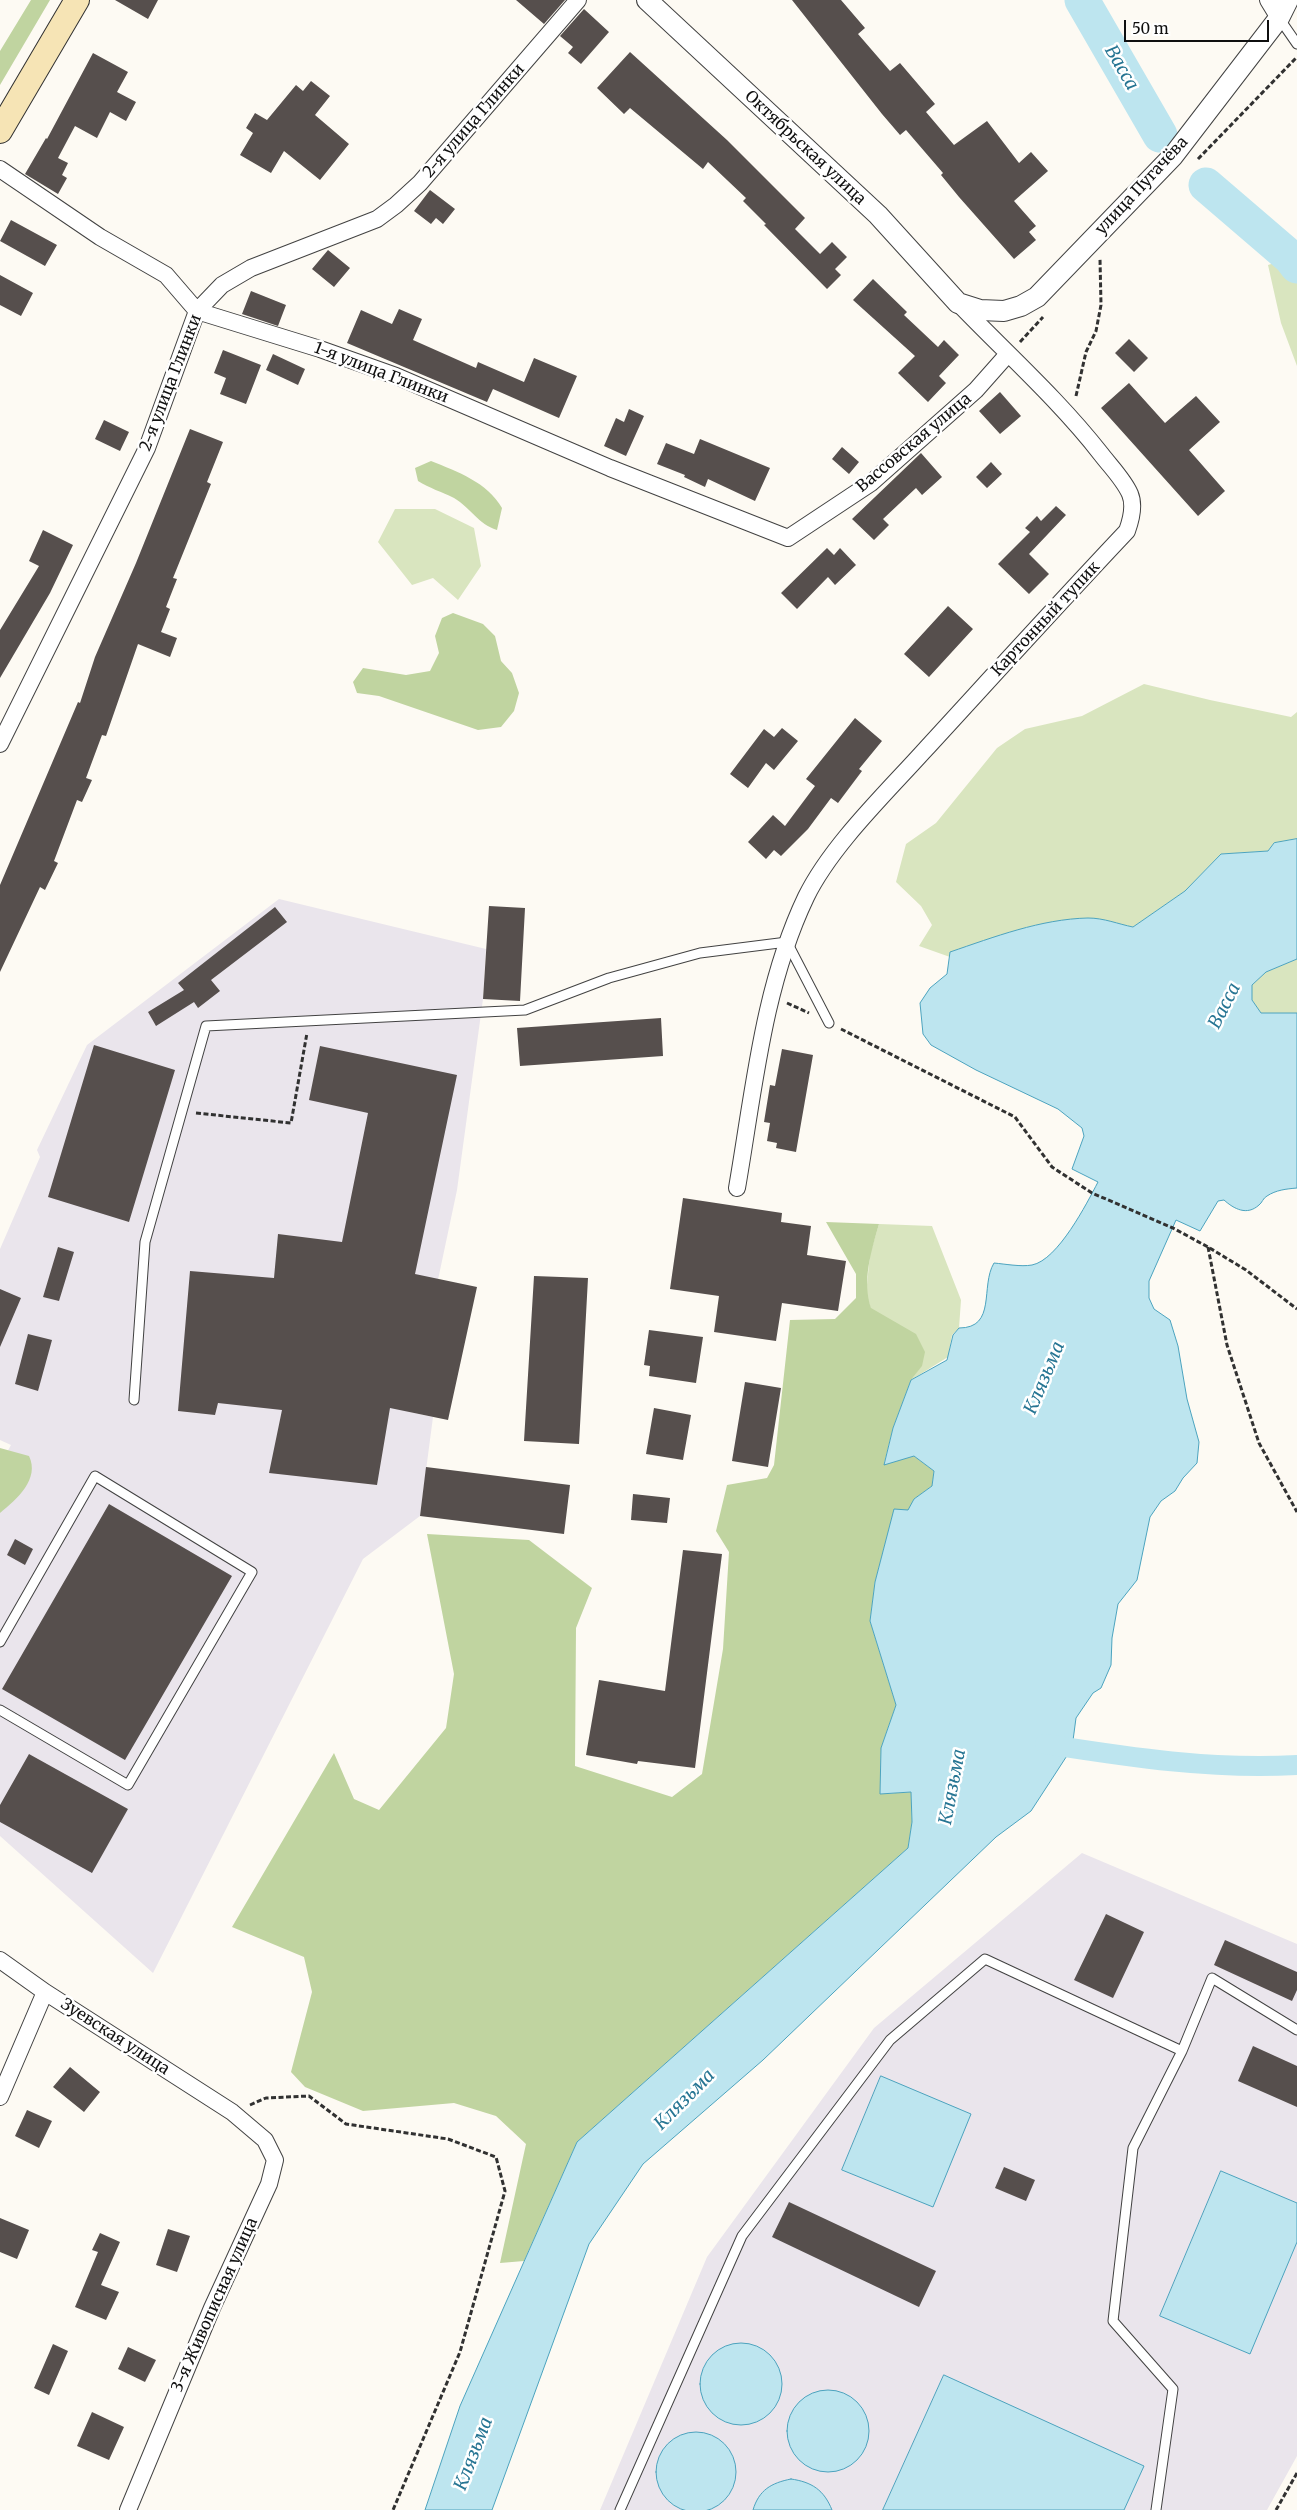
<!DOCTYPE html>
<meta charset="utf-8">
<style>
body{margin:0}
#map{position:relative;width:1297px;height:2510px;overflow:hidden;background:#fdfaf3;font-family:Merriweather,serif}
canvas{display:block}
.scale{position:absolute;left:1124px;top:20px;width:145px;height:22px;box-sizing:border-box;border:2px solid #0f0f0f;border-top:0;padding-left:6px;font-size:15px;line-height:18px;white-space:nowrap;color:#0f0f0f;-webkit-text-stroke:4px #fff;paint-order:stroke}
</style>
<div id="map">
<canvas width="1297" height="2510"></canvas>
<div class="scale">50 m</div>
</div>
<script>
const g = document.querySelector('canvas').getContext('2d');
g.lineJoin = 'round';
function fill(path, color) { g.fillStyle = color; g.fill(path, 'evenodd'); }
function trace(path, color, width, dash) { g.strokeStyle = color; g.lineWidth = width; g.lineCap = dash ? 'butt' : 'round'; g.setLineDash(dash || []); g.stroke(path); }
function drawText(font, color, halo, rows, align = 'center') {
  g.font = font + ' Merriweather,serif'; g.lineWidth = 5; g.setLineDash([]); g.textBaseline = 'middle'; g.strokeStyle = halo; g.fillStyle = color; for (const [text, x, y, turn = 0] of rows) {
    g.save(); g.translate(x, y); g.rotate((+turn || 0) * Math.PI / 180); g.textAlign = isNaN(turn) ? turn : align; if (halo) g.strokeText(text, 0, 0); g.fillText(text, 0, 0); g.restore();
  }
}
fill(new Path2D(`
 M279,899L486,949L483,999L457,1190L410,1412L433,1417L420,1516L363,1559L153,1973L0,1836V1465L11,1445L0,1440V1249L40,1157L37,1150L87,1045Z
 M1082,1853L1297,1944V2456L1267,2510H600L707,2257L874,2028Z`), '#eae5ec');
fill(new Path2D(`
 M1297,256V366L1281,323L1268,265Z
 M395,509H435L474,528L481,566L458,600L433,578L412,585L378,542Z
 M1144,684L1210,700L1291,717L1297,712V839L1274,843L1268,851L1221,854L1185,891L1133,927L1087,918L1032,926L978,943L950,957L919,946L932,925L921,906L896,882L906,844L936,823L997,748L1025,729L1082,716Z
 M1297,959V1013H1261L1252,1000V985L1266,972Z
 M879,1224L932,1226L961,1300L959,1328L952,1335L948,1357L911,1380L922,1365L889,1321L871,1309L866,1294L870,1254Z`), '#d9e5bf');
fill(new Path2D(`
 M31,0H50L0,85V51Z
 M431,461C458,472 487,482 502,508L497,530C478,524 471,508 454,498C442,492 429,488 418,481L415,468Z
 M453,613L483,624L495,636L501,661L512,673L519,693L514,711L501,727L478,730L379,696L357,693L353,682L363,668L406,675L430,671L439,653L435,636L442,618Z
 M826,1222L879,1224C871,1252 862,1281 871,1308L916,1334L925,1352L922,1366L911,1380L893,1428L884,1464L914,1456L934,1471L932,1486L914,1499L908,1511L894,1510L875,1582L870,1621L896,1705L881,1748L880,1794L911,1792L912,1822L908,1848L577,2142L524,2261L500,2263L526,2144L496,2116L454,2103L363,2111L305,2087L291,2072L312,1992L304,1957L232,1927L334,1753L354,1799L379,1810L446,1728L454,1674L427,1534L529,1540L592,1588L576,1628L575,1766L672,1797L702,1774L723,1649L729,1552L716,1531L727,1485L767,1478L774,1465L790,1320L835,1319L856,1298V1274Z
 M0,1448L29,1456C40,1479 17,1499 0,1513Z`), '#c0d4a0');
const water = new Path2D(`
 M1297,839V959L1266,972L1252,985V1000L1261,1013H1297V1188C1286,1189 1276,1190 1267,1196C1263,1198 1262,1203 1259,1205C1247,1216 1234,1209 1224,1200L1218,1201L1200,1231L1176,1220L1149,1281V1298L1154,1309L1170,1320L1178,1346L1187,1399L1199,1442L1197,1463L1183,1478L1175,1491L1161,1501L1150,1517L1137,1580L1118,1604L1112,1638L1111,1665L1101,1688L1093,1693L1076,1718L1072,1748L1031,1811L996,1837L763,2060L643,2164L589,2244L492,2510H425L460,2406L577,2142L908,1848L912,1822L911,1792L880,1794L881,1748L896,1705L870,1621L875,1582L894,1509L908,1510L914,1499L932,1486L934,1471L914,1456L884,1465L893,1428L911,1380L947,1360L953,1335L959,1328C997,1328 980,1286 994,1263C1005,1264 1021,1267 1032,1265C1058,1260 1087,1203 1098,1182L1072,1169L1084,1136L1082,1128L1058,1109L976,1070L931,1045L923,1034L920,1003L930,988L947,974L950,952C994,937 1041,919 1088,918C1104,918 1118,924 1133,927L1185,891L1221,854L1268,851L1274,843Z
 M881,2076L971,2114L933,2207L842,2170Z
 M1221,2171L1297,2203V2242L1250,2354L1160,2316Z
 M700 2384a41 41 0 1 1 82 0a41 41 0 1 1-82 0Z
 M944,2375L1144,2466L1124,2510H883Z
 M787 2431a41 41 0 1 1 82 0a41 41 0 1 1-82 0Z
 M656 2472a40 40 0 1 1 80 0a40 40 0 1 1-80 0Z
 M791,2479C812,2482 824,2490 832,2510H753C759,2490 771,2483 791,2479Z`);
fill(water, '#bde5ef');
trace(water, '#4ca3be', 1);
trace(new Path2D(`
 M1045,1744C1129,1757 1212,1770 1297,1765`), '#bde5ef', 20);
trace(new Path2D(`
 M1082,0L1160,135
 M1206,185L1291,258L1297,266`), '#bde5ef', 35);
fill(new Path2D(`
 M115,0H158L148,19Z
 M516,0H565L544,24Z
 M792,0H841L865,28L858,34L890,71L900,63L935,104L926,112L954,145L987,121L1019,163L1031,152L1048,171L1014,201L1036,226L1029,232L1036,240L1014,259L959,197L941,175L943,173L906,130L900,135L882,114Z
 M584,9L609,32L581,64L568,53L573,47L560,36Z
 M630,52L727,140L805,218L795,229L820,254L832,242L847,257L835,269L841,275L827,289L764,225L766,224L743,201L746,198L708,162L703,169L630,108L624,114L597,88Z
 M93,53L128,72L117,92L136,102L126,121L110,112L97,138L75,126L58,158L68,163L62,175L67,178L58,194L25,174L46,138L47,139Z
 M311,81L330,96L315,115L349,144L320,180L284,151L271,173L240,155L253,133L246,128L255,113L267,120L296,85L303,91Z
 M430,190L455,209L443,224L436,218L431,224L414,211Z
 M11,220L57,245L45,266L0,241Z
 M328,250L350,268L334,287L312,269Z
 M0,275L33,293L21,316L0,305Z
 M873,279L907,312L904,315L938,347L944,340L959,355L939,376L946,383L928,402L898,373L915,356L853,300Z
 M251,291L286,305L278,326L242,314Z
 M399,309L422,319L413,340L476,368L478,362L524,382L534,358L577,376L559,418L493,389L487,402L347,343L361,310L392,324Z
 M1129,339L1148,358L1134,372L1115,353Z
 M223,350L261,365L246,404L220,394L226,378L214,373Z
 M273,354L305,369L298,385L266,370Z
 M1129,383L1165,423L1196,396L1220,422L1189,450L1225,491L1198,516L1101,408Z
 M1000,392L1021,416L1000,434L979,411Z
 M629,409L644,416L626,456L604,446L616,418L624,422Z
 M104,420L129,432L120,451L95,439Z
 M190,429L223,442L207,482L211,484L173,578L177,579L166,607L170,609L161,632L177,638L170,657L138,644L106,736L102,735L86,778L92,780L82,802L77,800L54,861L58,863L45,890L40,887L0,972V885L78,702L80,703L95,657L136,563Z
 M700,439L770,468L755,501L708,479L705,487L684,477L685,475L657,464L666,443L694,454Z
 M842,447L859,462L849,474L832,459Z
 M921,453L942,477L922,495L916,488L883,519L889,525L874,540L852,519Z
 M991,462L1002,474L987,488L976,477Z
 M1056,506L1066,515L1029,554L1049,574L1029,594L998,564L1030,532L1025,528L1037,516L1041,521Z
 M43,530L73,545L50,593L0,678V630L39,566L29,561Z
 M827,548L834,555L840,548L856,565L835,585L828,577L797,609L781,593Z
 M948,606L973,629L929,677L904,654Z
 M855,718L882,741L859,769L862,771L838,803L831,798L808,829L781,856L774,850L766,859L748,842L773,815L785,826L815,786L806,779Z
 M782,728L798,741L774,770L766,763L748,788L730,774L764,729L774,737Z
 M489,906L525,908L520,1001L483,999Z
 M275,907L287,922L211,980L220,991L198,1008L194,1002L156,1026L148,1012L184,990L178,983Z
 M661,1018L663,1056L520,1066L517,1028Z
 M94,1045L175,1070L129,1222L48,1197Z
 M320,1046L457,1075L415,1274L477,1287L448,1420L390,1408L377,1485L269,1473L282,1410L218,1403L215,1415L178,1411L190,1271L274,1278L278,1234L342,1242L368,1113L309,1100Z
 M782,1049L813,1055L796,1152L776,1148L777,1143L767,1141L770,1123L764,1122L770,1085L775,1086Z
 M683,1198L782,1213L781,1222L811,1226L807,1255L846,1261L838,1311L782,1303L776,1341L714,1332L719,1296L670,1289Z
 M58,1247L74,1252L59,1301L43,1297Z
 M534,1276L588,1278L579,1444L524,1441Z
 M0,1289L21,1298L0,1347Z
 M649,1330L703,1337L696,1383L649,1376L650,1366L644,1365Z
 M28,1334L52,1340L38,1391L15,1384Z
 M745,1382L781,1388L768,1467L732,1461Z
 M654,1408L691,1415L683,1460L646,1454Z
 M426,1467L570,1485L564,1534L420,1516Z
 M633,1494L670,1498L667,1523L631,1520Z
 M109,1504L232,1576L125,1760L2,1689Z
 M15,1539L33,1549L25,1565L7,1555Z
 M683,1550L722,1554L695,1768L638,1761L637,1764L586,1755L599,1680L665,1691Z
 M29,1754L128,1809L92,1873L0,1822V1805Z
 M1106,1914L1144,1932L1113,1998L1074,1980Z
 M1225,1940L1297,1972V1990L1292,2001L1214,1965Z
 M1253,2046L1297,2066V2107L1238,2081Z
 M70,2067L100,2092L84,2112L53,2087Z
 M27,2110L52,2121L39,2148L15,2136Z
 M1004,2167L1035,2180L1026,2201L995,2188Z
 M789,2202L936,2271L919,2307L772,2237Z
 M0,2218L29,2230L17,2259L0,2252Z
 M168,2229L190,2236L177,2272L156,2265Z
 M100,2233L120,2242L101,2285L119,2292L106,2320L75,2307L98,2252L92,2250Z
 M53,2344L68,2351L49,2395L34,2388Z
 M128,2347L156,2360L145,2382L118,2369Z
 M92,2412L124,2427L109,2460L77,2446Z`), '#564f4d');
const service = new Path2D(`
 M1279,18L1297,44
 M134,1400L145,1242L206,1026L525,1010L609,978L700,953L787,942L829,1023
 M0,1642L95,1476L252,1572L128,1785L0,1710
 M620,2510L742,2236L890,2040L985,1959L1182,2051L1212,1978L1297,2030
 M1156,2510L1173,2389L1113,2321L1133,2148L1182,2051`);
const minor = new Path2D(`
 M1268,0L1279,18
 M0,169L100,237L166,275L197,311L320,349L396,376L610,468L788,538L871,483L976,390L1007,355
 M0,744L147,448L197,311L222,285L251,268L377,219L396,205L420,183L578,0
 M737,1188C754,1090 763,987 806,897C831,846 885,794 923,752C991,678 1058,604 1127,531C1131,520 1135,506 1130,494C1124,480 1111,467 1101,454C1058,399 1006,353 958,303
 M0,1960L45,1992L232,2112L265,2140L275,2160L269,2184L212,2308L128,2510
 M0,2097L45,1992`);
const tertiary = new Path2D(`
 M647,0L878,215L958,303L980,310L1004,311L1021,306L1037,297L1173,156L1279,18L1288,0`);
const secondary = new Path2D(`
 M0,131L77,0`);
trace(service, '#424242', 11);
trace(minor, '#424242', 18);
trace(tertiary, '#424242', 22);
trace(secondary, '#313131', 26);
trace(new Path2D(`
 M1198,159L1296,58
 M1020,342L1043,317
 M1076,396L1086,352L1096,331L1101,305L1100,259
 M787,1003L809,1013
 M841,1029L1015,1117L1052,1167L1092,1193L1173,1228L1208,1247L1246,1270L1297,1309
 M196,1113L291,1123L307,1033
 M1208,1247L1227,1345L1259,1443L1297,1512
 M250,2105L266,2098L309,2096L346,2124L448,2139L496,2157L505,2191L460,2352L393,2510
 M1276,2510L1297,2473`), '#313131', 3, [5, 2.5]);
trace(service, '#fff', 9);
trace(minor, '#fff', 16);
trace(tertiary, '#fff', 20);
trace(secondary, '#f6e4b5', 24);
drawText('16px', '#0f0f0f', '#fff', [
 ["2-я улица Глинки",474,121,-49],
 ["Октябрьская улица",805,148,43],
 ["улица Пугачёва",1142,186,-47],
 ["1-я улица Глинки",381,373,21],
 ["2-я улица Глинки",171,383,-69],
 ["Вассовская улица",914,443,-40],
 ["Картонный тупик",1046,619,-47],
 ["Зуевская улица",115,2037,33],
 ["3-я Живописная улица",215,2305,-66]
]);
drawText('italic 18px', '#267593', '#fff', [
 ["Васса",1121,68,60],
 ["Васса",1225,1006,-63],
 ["Клязьма",1045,1378,-67],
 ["Клязьма",953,1787,-79],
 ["Клязьма",685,2100,-45],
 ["Клязьма",474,2454,-69]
]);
</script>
